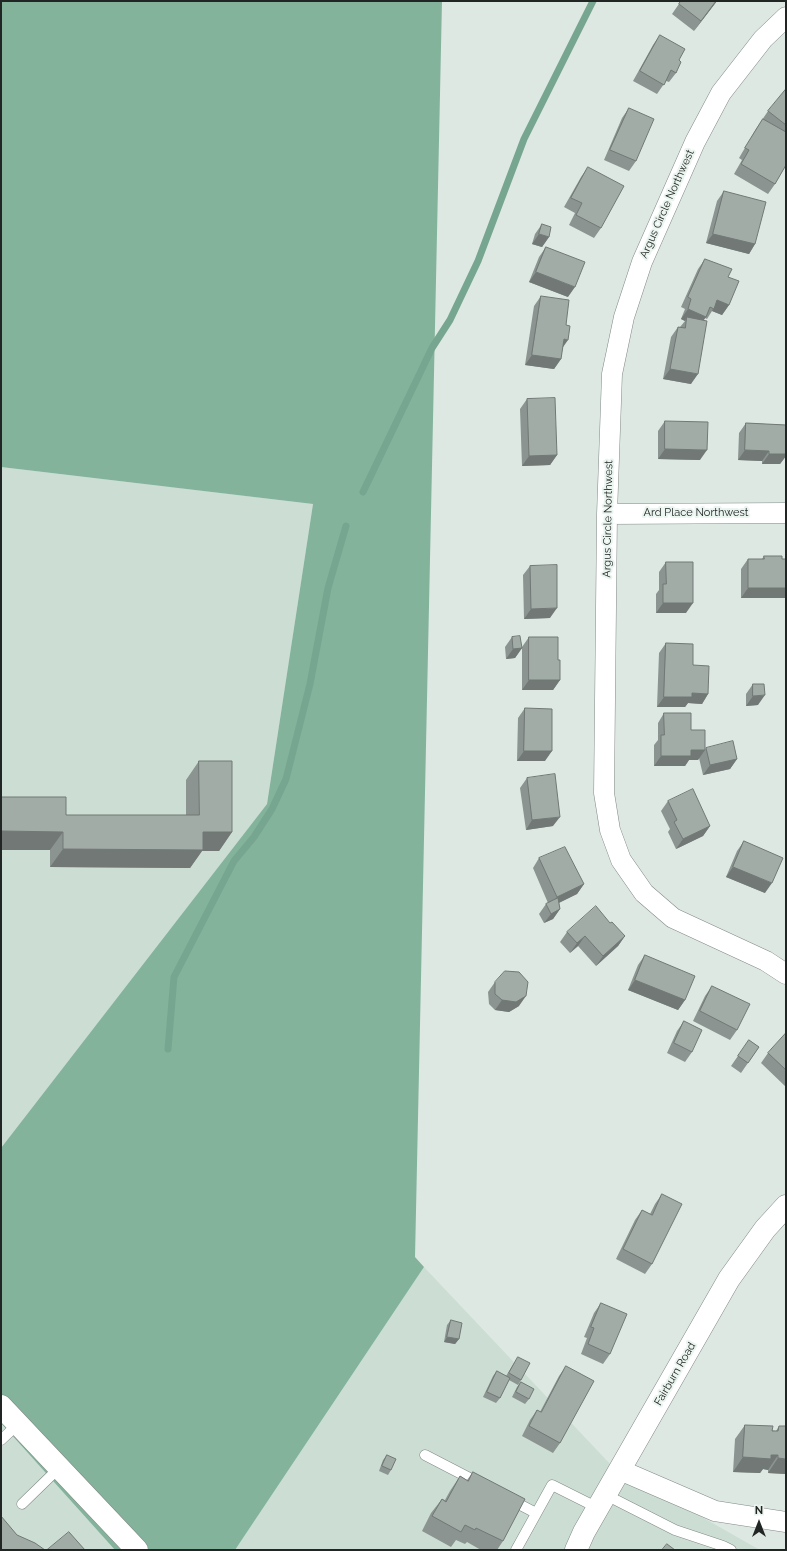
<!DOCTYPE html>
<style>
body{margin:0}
#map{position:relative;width:787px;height:1551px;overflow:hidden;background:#dee8e3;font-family:Raleway,sans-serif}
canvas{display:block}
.frame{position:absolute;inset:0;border:2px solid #212523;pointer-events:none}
.north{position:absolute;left:739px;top:1503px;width:40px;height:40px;-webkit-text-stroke:3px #ebf5f0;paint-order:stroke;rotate:0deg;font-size:11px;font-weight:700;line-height:16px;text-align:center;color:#212523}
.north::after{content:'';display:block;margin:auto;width:14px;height:18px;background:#212523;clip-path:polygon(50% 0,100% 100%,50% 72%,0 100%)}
</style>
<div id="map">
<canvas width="787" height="1551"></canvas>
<div class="frame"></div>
<div class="north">N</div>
</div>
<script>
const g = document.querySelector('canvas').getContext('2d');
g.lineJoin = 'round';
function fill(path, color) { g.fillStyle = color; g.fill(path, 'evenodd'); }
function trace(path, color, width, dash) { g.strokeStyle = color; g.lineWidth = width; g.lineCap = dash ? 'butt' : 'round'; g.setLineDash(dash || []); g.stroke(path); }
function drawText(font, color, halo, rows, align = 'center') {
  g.font = font + ' Raleway,sans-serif'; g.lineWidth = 4; g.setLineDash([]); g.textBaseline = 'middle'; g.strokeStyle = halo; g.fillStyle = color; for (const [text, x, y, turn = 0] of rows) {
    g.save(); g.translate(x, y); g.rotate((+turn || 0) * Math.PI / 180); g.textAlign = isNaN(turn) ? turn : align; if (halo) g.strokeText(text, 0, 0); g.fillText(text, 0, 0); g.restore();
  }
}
fill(new Path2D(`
 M1,467L313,504L267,804L1,1148Z
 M424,1267L612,1466L760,1550H235Z
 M1,1423L115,1550H1Z`), '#ccddd4');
fill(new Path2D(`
 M1,1H442L415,1257L424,1267L235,1550H115L1,1423V1148L267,804L313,504L1,467Z`), '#84b39c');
trace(new Path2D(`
 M363,492L432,348L450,320L478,261L524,139L593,1
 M168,1049L174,977L234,861L254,837L272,809L286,779L310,684L328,588L346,526`), '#77a690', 7);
const service = new Path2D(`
 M1,1440L18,1424
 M425,1455L481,1484
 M606,1495L675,1530L723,1546L731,1550
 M509,1499L536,1513
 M22,1504L59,1468
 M516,1550L552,1485L598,1508`);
const minor = new Path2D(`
 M786,17L763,39L721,93L695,142L642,262L624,317L612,374L607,514L604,793L610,830L621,860L644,893L673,918L766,961L786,974
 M607,514L786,513
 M620,1470L715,1511L786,1522`);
const tertiary = new Path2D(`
 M576,1550L584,1532L729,1279L765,1229L786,1206`);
const secondary = new Path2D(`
 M1,1406L137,1550`);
trace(service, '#818a86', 11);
trace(minor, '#818a86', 21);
trace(tertiary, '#818a86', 23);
trace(secondary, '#818a86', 23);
trace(service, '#fff', 10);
trace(minor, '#fff', 20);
trace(tertiary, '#fff', 22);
trace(secondary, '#fff', 22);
fill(new Path2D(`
 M681,1H717L694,31L672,14Z
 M660,35L679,60L676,73L669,82L666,81L657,94L633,81L653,45Z
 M786,89V165L775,184L768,194L734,174L742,160L739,158L756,129L768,111Z
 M629,108L636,161L629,171L604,160L622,118Z
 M588,167L601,228L594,238L569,225L575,213L564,207L581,177Z
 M724,191L755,244L749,254L706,243L717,201Z
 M542,224L549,237L542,247L532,244L535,234Z
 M546,247L568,297L529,282L539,257Z
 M705,259L728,277L729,305L722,315L712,311L707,319L705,318L703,320L691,384L663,379L671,337L678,327H680L685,321L681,319L685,309L681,307L698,269Z
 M541,296L566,325L561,359L554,369L525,365L534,306Z
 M527,399L557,455L550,465L522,466L520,409Z
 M665,421L700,460L658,459V431Z
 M746,423L786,425V456L780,464H762V461L738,460L739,433Z
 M764,556L785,598H741V569L748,559H762Z
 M666,562L686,613H656V594L659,590V572Z
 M530,566L550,618L524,619L523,575Z
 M512,637L522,648L515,658L506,659L505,647Z
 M529,637L558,660L560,680L553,690H522V647Z
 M666,643L693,665L708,694L702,704L688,703L685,707H657L659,653Z
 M753,684L758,705L746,706V694Z
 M525,708L545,761H517L518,718Z
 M664,713L691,730L705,750L706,748L737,759L730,769L703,775L699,758L698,760H689L685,766H654V745L658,740V723Z
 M199,761L232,832L219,851H202L190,868L50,867V850H1V797L66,815H186V780Z
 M527,778L553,826L526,830L520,788Z
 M668,801L710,826L703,836L676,849L668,832L670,829L661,811Z
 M744,841L765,893L726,877L737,851Z
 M539,858L584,884L577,894L559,903L560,909L553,919L544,923L539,914L546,904L548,903L533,868Z
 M610,923L625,936L618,946L596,966L578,946L570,953L560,942L567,932Z
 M645,955L685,1000L678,1010L628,990L638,965Z
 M495,982L519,1006L509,1012L495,1010L489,1004L488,992Z
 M712,986L737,1030L730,1040L693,1021L705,996Z
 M684,1021L692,1052L685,1062L667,1053L677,1031Z
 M786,1033V1087L761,1063L768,1053Z
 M749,1040L759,1047L741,1073L731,1066Z
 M662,1194L652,1264L645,1274L616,1259L635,1220L642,1210L650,1214L655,1204Z
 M601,1303L610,1354L603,1364L581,1354L587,1338L584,1337L594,1313Z
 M451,1320L459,1339L455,1344L444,1342L447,1325Z
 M518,1357L521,1380L518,1385L509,1380L500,1398L496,1403L483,1397L493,1376L497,1371L506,1376Z
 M566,1366L560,1443L553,1453L522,1436L530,1420L537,1410L540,1412L559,1376Z
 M521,1382L529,1399L525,1404L512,1397L517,1387Z
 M745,1425L776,1431L779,1426L786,1474L768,1473V1470L763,1469L760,1473L733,1472L735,1439Z
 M387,1455L391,1470L388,1475L379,1471L383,1460Z
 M473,1472L503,1541L497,1550H481L467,1542L465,1544L456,1540L451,1547L422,1531L431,1513L442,1499L445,1500L450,1491L460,1476L467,1480Z`), '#8b9490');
fill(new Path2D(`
 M716,1H717L694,31L701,21Z
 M539,234L549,237L542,247L532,244Z
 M713,234L755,244L749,254L706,243Z
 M536,272L575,287L568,297L529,282Z
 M717,300L729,305L722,315L712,311Z
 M688,309L706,317L699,327L687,317L685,321L681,319Z
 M564,339L568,340L561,350Z
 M532,355L561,359L554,369L525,365Z
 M670,369L698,374L691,384L663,379Z
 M665,449L707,450L700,460L658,459Z
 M745,450L769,451L762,461L738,460Z
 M769,454H786V456L780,464H762Z
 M557,455L550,465L522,466L529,456Z
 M748,588H786V596L785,598H741Z
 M663,603H693L686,613H656Z
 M557,608L550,618L524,619L531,609Z
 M522,648L515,658L506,659L513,649Z
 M529,680H560L553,690H522Z
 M692,693L708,694L702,704L688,703L685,707H657L664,697Z
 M765,695L758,705L746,706L753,696Z
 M691,750H705L698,760H689L685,766H654L661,756Z
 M524,751H552L545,761H517Z
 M737,759L730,769L703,775L710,765Z
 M560,817L553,826L526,830L532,820Z
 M710,826L703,836L676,849L683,839Z
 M1,831L63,832L50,850H1Z
 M203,832H232L219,851H202L190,868L50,867L63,849Z
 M733,867L772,883L765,893L726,877Z
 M584,884L577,894L550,907L557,897Z
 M560,909L553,919L544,923L551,914Z
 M585,936L578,946L570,953L577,943Z
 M625,936L618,946L596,966L603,956Z
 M635,980L685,1000L678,1010L628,990Z
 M526,996L519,1006L509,1012L495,1010L502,1000Z
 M447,1337L459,1339L455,1344L444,1342Z
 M771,1455H778L768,1470L763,1469L760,1473L733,1472L743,1457Z
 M778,1458L786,1459V1474L768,1473Z`), '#717875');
const building = new Path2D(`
 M681,1H716L701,21L679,4Z
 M660,35L685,49L679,60L681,62L676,73L671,70L664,85L640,71Z
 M786,89V125L768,111Z
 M629,108L654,119L636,161L610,150Z
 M763,119L786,132V165L775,184L741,164L749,150L745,148Z
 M588,167L624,186L601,228L576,215L582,203L571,198Z
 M724,191L766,202L755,244L713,234Z
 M542,224L551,227L549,237L539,234Z
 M546,247L585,262L575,287L536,272Z
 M705,259L732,269L728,277L739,281L729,305L717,300L714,309L710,307L706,317L688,309L691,299L688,297Z
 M541,296L569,300L566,325L570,326L568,340L564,339L561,359L532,355Z
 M687,317L707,321L698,374L670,369L678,327L685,328Z
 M555,398L557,455L529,456L527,399Z
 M665,421L708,422L707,450L665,449Z
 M746,423L786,425V454H769V451L745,450Z
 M764,556H782V559H786V588H748V559H764Z
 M666,562H693V603H663V584H666Z
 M557,565V608L531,609L530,566Z
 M520,636L522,648L513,649L512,637Z
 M529,637H558V660H560V680H529Z
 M666,643L693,644V665L709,666L708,694L692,693V697H664Z
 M753,684H764L765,695L753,696Z
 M525,708L552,709V751H524Z
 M664,713H691V730H705V750H691V756H661V735H664Z
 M733,741L737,759L710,765L706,748Z
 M199,761H232V832H203V850L63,849V832L1,831V797H66V815H199Z
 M555,774L560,817L532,820L527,778Z
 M693,789L710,826L683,839L674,822L677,820L668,801Z
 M744,841L783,858L772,883L733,867Z
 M565,847L584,884L557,897L539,858Z
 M558,898L560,909L551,914L546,904Z
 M596,906L610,923L612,922L625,936L603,956L585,936L577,943L567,932Z
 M645,955L695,976L685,1000L635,980Z
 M505,971L519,972L528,982L526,996L516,1002L502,1000L495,994V982Z
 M712,986L750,1004L737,1030L700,1011Z
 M684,1021L702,1030L692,1052L674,1043Z
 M786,1033V1070L768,1053Z
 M749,1040L759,1047L748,1063L738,1056Z
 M662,1194L682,1204L652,1264L623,1249L642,1210L652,1215Z
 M601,1303L627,1314L610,1354L588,1344L594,1328L591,1327Z
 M451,1320L462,1323L459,1339L447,1337Z
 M518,1357L530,1363L521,1380L509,1373Z
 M566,1366L594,1381L560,1443L529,1426L537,1410L541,1412Z
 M497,1371L510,1378L500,1398L487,1392Z
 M521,1382L534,1389L529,1399L516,1392Z
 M745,1425L773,1426L772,1431H778L779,1426H786V1459L778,1458V1455H771V1459L743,1457Z
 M387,1455L396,1459L391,1470L382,1466Z
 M473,1472L525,1499L503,1541L476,1528L475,1530L465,1525L461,1532L432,1516L442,1499L446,1502L460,1476L468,1481Z
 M1,1516L17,1535L35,1543L45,1550H1Z
 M69,1532L85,1550H47Z
 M667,1544L675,1550H662Z`);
fill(building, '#a2aca7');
trace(building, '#717875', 1);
drawText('11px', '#212523', '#ebf5f0', [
 ["Argus Circle Northwest",667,204,-66],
 ["Ard Place Northwest",696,513],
 ["Argus Circle Northwest",608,519,-89],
 ["Fairburn Road",675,1374,-60]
]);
</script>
